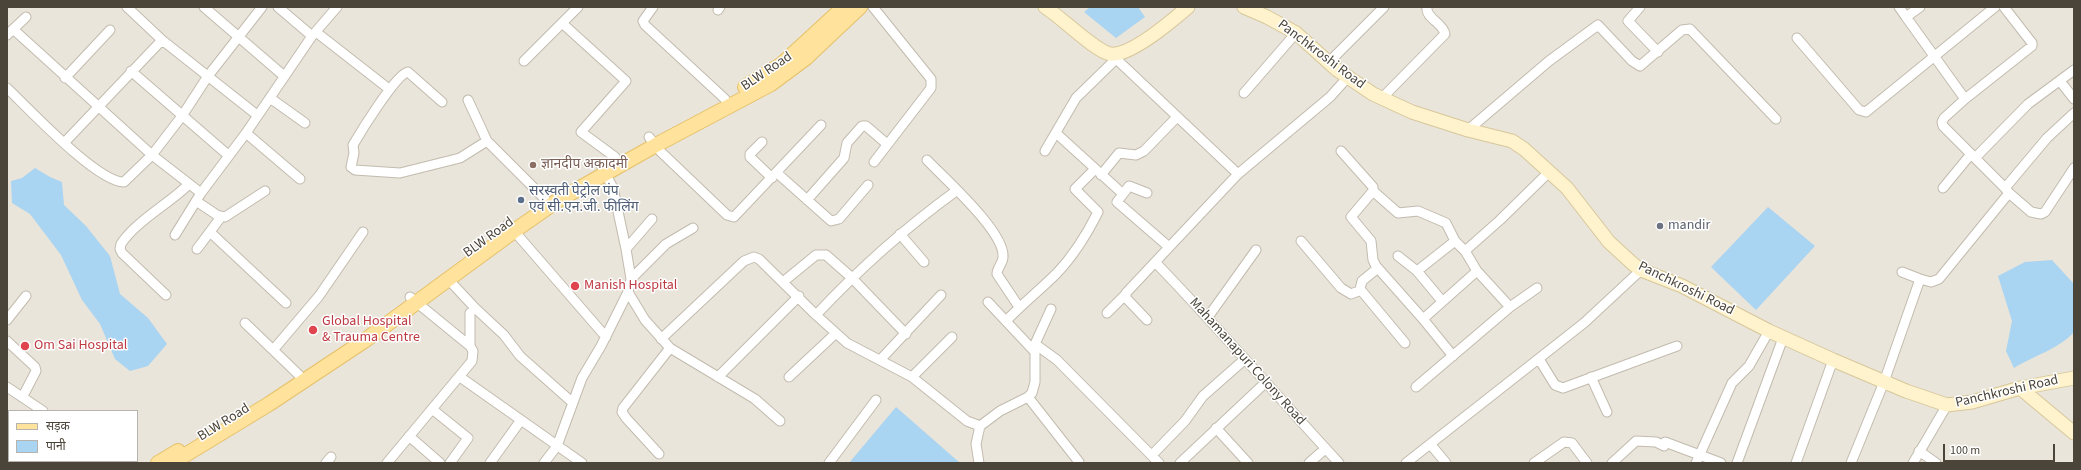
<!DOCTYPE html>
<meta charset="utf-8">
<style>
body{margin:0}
#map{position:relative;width:2081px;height:470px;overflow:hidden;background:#f6f3ec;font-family:"Source Sans 3","Noto Sans Devanagari",sans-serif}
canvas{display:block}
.frame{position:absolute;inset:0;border:8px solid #4b4439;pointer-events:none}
.legend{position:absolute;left:8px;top:410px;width:130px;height:52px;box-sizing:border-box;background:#fff;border:1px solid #b7b4b0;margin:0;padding:5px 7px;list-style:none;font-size:12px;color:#4b4439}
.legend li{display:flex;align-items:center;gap:8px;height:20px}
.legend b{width:20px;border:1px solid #b7b4b0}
.scale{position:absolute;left:1943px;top:444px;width:112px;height:18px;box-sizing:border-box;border:2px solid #4b4439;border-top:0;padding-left:5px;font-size:12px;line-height:14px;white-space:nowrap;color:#4b4439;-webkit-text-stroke:3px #fff;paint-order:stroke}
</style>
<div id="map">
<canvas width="2081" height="470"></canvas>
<div class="frame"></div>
<ul class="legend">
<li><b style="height:5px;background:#ffe39c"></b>सड़क</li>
<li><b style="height:11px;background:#a9d4f2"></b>पानी</li>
</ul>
<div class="scale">100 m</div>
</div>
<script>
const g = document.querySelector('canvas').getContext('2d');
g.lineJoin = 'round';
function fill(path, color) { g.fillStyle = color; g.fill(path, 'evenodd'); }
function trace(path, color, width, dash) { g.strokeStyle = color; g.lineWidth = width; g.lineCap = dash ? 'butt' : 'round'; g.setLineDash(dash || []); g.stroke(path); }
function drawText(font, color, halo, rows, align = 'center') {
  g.font = font + ' "Source Sans 3","Noto Sans Devanagari",sans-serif'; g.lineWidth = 3; g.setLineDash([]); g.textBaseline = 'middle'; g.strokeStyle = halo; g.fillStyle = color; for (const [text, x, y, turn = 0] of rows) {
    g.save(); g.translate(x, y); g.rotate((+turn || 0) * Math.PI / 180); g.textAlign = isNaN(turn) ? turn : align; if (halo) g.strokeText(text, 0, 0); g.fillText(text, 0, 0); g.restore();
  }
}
fill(new Path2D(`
 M7,7H2074V463H7ZM9,411H137V461H9Z`), '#eae5da');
fill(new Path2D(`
 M1090,7H1138L1145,17L1116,38L1084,12Z
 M35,168L50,177L62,182L64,205L86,226L110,256L120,294L148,318L167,344L148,366L130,371L115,359L100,324L82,300L61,255L30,214L12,203L11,181L22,178Z
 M1768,207L1815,246L1756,310L1711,267Z
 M2052,260L2074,284V332C2059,349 2033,356 2014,368L2006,351L2012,321L1998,276L2025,262Z
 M896,407L960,463H849Z`), '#a9d4f2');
const street = new Path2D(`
 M204,7L284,76
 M278,7L312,36
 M653,7L643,21L645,25L725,99
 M873,7L931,79V88L874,162
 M1640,7L1628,21L1658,52
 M1899,7L1906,17
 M718,10L720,7
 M562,23L626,81L581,132L615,157
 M13,29L152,155L201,193
 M316,32L389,89
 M7,35L26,17
 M1797,38L1859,110L1866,112L1995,7
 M162,40L257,115
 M1111,54L1238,174
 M524,61L578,7
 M1329,62L1384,7
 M131,71L228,155
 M65,78L110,30
 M2060,81L2074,99
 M7,88C29,109 97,182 124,182L152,155L182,116L208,76L262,7
 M1244,93L1296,33
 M270,98L305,123
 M1382,98L1445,34C1443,23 1425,18 1427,7
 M1965,99L2032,46V43L2004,7
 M468,100L487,141L545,199
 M442,102L408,72C396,74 360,133 353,145L354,153L351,167L355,170L400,173L460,158L487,141
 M1468,130L1549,61L1598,25L1632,61L1640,66L1682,30L1690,29L1776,119
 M246,133L300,179
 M1056,133L1123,194
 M649,137L661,152L727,215L734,217L821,125
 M762,142L750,154V157L772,178
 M64,143L162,40L127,7
 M1045,151L1076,98L1116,59
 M1341,151L1373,187V191L1351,217L1371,241L1373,260L1376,266L1423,319L1453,356
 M1975,158L2028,104L2074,70
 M927,160C945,179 1005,232 1003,257C1003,263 997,268 997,274L1019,307
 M777,173L831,221L839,219L868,185
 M1101,175L1119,153L1136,155L1144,151L1177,117
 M1943,188L1971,154
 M2005,188L2047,138L2074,113
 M1373,191L1398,213L1418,211L1446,223L1455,241L1465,251L1477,271L1510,307
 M1147,193L1129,186L1117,202L1169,247
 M2009,193L2031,212L2041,214L2045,212L2074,168
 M807,200L844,158L847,143L862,126H866L887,144
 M196,201L217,215L225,217L265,191
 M508,224L606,337
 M210,232L286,303
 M900,234L924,262
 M175,235L201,193L246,133L312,36L337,7
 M1301,241L1341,288L1351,294L1361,290
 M197,249L221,217
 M626,249L652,219
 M1465,251L1500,220L1549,172
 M1398,256L1417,271L1442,301
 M1155,262C1218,327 1277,396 1339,463
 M1378,268L1362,281L1360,289L1405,343
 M1417,271L1455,241
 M1902,272L1920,279
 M448,279L475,308L504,335L520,356L573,403
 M631,279L666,244L693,228
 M783,282L816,255H826L851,277L906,334
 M628,292L645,320L670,348L755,399L780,421
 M166,295L122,253L120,249L121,244C135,222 170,203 189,184
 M988,302L1034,351
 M1107,313L1125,295
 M816,315C859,269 905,228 956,191
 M1208,317L1256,250
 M1423,319L1477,271
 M7,320L26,296
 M1147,320L1126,298V293L1238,174L1330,97L1348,77
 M1006,321C1022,304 1040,290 1057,273C1074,255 1087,234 1098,212L1075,189L1095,169
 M245,323L299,375
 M661,339L744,261L754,257L759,259L816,315L847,343L912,377L967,421L980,426L1000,411L1028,397L1032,393L1035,382V344L1051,309
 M7,341L35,367L36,371L23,396
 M1035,344L1057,360L1159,463
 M470,346V313
 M274,349L319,296L363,232
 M881,359L941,295
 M1539,359L1555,385L1563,388L1677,346
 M460,377L582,463
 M718,377L799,296
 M789,377L835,334
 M912,377L952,337
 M1591,377L1607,412
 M7,387L43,411
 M1416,387L1510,307L1537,288
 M1028,397L1079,462
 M432,409L468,438L450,463
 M1216,428L1248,463
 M409,436L440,463
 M1665,442L1721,463
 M1431,445L1446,463
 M1919,451L1936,463
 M659,454L626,418L622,412L623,408L670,348
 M1152,455L1185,421L1203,396L1245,359
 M60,461V463
 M326,463L331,457
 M387,463L472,361L473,351L470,346L410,297
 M490,463L521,420
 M544,463L557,446L582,378L601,346L628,292L631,279L626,249L613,188L601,165
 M829,463L876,400
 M979,463L976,444L980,426
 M1180,463L1265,383
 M1309,463L1325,449
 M1406,463L1584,323L1641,270
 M1534,463L1564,442L1572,443L1587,463
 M1612,463L1636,441L1656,442L1664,446
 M1696,463L1732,383L1749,366L1769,331
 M1737,463L1783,338
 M1796,463L1833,360
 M1851,463L1884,382L1920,279L1931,282L1939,279L2009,193L2005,188L1943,126L1942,122L1944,118L1965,99L1906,17L1920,7
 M1913,463L1947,405`);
const secondary = new Path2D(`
 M1045,7C1061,17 1095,51 1110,54C1130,57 1173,20 1188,7
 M1244,7L1267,17L1296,33L1336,69L1373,94L1412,112L1468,130L1512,141L1524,149L1567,188L1609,242L1633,264L1641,270L1682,286L1769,331L1833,360L1906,391L1947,405L1972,402L2020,388L2074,378
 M2020,388L2074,433`);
const primary = new Path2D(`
 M745,87L782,64L844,7
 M158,463L178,451
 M172,463L269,404L364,341L514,231L557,201L656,145L771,84L806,58L860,7`);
trace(street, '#c2bbae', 11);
trace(secondary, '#d6c79b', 15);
trace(primary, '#e6c16a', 16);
trace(street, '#fff', 9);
trace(secondary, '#fff3cd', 13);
trace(primary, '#ffe39c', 14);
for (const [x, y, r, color] of [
 [533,165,4,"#8d6e63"],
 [521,200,4,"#5c6f8a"],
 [1660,226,4,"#6b7280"],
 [575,286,5,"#e0444e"],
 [313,330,5,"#e0444e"],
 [25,346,5,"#e0444e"]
]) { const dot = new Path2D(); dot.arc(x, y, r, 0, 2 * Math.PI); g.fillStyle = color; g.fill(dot); trace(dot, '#fff', 1.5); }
drawText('14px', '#4b4439', '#fff', [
 ["Panchkroshi Road",1321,55,37],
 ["BLW Road",767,72,-34],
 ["BLW Road",489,238,-36],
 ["Panchkroshi Road",1686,289,26],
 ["Mahamanapuri Colony Road",1247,362,48],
 ["Panchkroshi Road",2007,392,-13],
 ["BLW Road",224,423,-32]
]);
drawText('14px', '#785e54', '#fff', [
 ["ज्ञानदीप अकादमी",541,165]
], 'left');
drawText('14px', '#4e5e75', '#fff', [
 ["सरस्वती पेट्रोल पंप",529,192],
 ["एवं सी.एन.जी. फीलिंग",529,208]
], 'left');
drawText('14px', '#5b616d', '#fff', [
 ["mandir",1668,226]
], 'left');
drawText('14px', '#be3a42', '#fff', [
 ["Manish Hospital",584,286],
 ["Global Hospital",322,322],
 ["& Trauma Centre",322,338],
 ["Om Sai Hospital",34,346]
], 'left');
</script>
